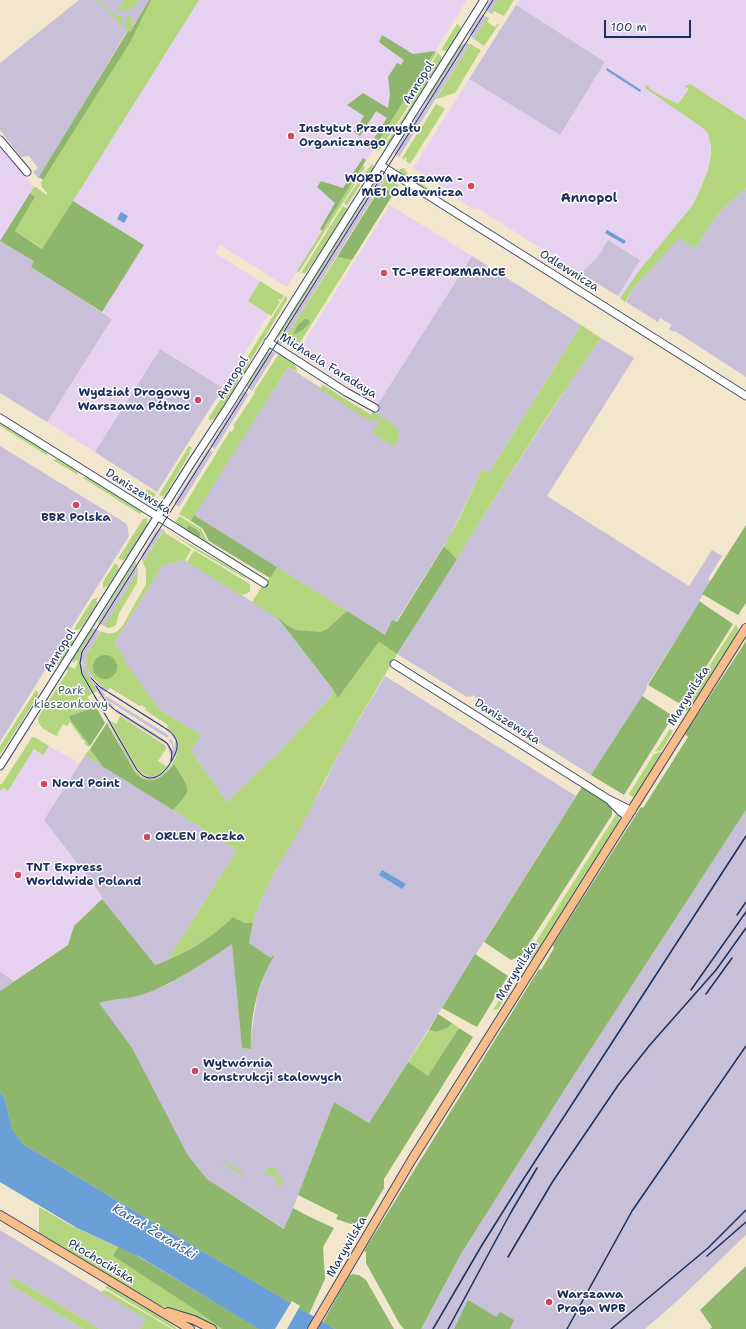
<!DOCTYPE html>
<meta charset="utf-8">
<style>
body{margin:0}
#map{position:relative;width:746px;height:1329px;overflow:hidden;background:#f2e6cd;font-family:"Shantell Sans",sans-serif}
canvas{display:block}
.scale{position:absolute;left:604px;top:20px;width:87px;height:18px;box-sizing:border-box;border:2px solid #1b2f5e;border-top:0;padding-left:5px;font-size:12px;line-height:14px;white-space:nowrap;color:#1b2f5e;-webkit-text-stroke:3px #fff;paint-order:stroke}
</style>
<div id="map">
<canvas width="746" height="1329"></canvas>
<div class="scale">100 m</div>
</div>
<script>
const g = document.querySelector('canvas').getContext('2d');
g.lineJoin = 'round';
function fill(path, color) { g.fillStyle = color; g.fill(path, 'evenodd'); }
function trace(path, color, width, dash) { g.strokeStyle = color; g.lineWidth = width; g.lineCap = dash ? 'butt' : 'round'; g.setLineDash(dash || []); g.stroke(path); }
function drawText(font, color, halo, rows, align = 'center') {
  g.font = font + ' "Shantell Sans",sans-serif'; g.lineWidth = 3; g.setLineDash([]); g.textBaseline = 'middle'; g.strokeStyle = halo; g.fillStyle = color; for (const [text, x, y, turn = 0] of rows) {
    g.save(); g.translate(x, y); g.rotate((+turn || 0) * Math.PI / 180); g.textAlign = isNaN(turn) ? turn : align; if (halo) g.strokeText(text, 0, 0); g.fillText(text, 0, 0); g.restore();
  }
}
fill(new Path2D(`
 M199,0H467L287,287L220,245L215,253L260,281L248,301L269,314L223,388L160,349L95,452L47,422L112,319L102,312L143,245L73,201Z
 M519,0H746V132L711,146L708,170L700,190L692,206L641,268L620,298L618,296L640,260L608,240L597,258L585,269L582,274L477,208L475,210L448,193L449,191L413,168L469,79L560,135L605,62L516,5Z
 M0,144L34,187L0,241Z
 M390,205L472,256L378,404L297,353Z
 M49,746L79,763L44,820L100,893L102,899L74,926L68,945L14,981L0,972V791L3,787L8,791L34,749L43,755Z`), '#e6d2f0');
fill(new Path2D(`
 M79,0H149L129,33L127,31L39,179L33,172L38,168L29,156L21,157L0,130V63Z
 M490,0H498L490,13L485,9Z
 M516,5L605,62L560,135L469,79Z
 M482,14L487,17L474,39L469,34Z
 M467,43L470,44L399,157L394,153L463,44Z
 M384,175L387,176L280,346L277,343L278,339L379,176Z
 M746,188V377L675,331L674,332L669,329L672,325L660,318L658,322L626,302L634,287L680,237L695,249L713,220H714L719,213Z
 M608,240L640,260L618,296L582,274L585,269L597,258Z
 M0,241L35,261L31,267L112,319L47,422L0,393Z
 M472,256L581,325L489,473L482,469L451,534L396,622L392,620L385,635L194,515L288,367L321,388L323,385L371,415Z
 M601,338L634,358L547,496L689,586L712,550L722,556L708,579L711,581L699,601L700,603L648,683L646,690L591,775L518,729L516,726L517,723L514,721L512,723H508L476,703L475,700L476,698L474,696L472,695L471,697L469,696L467,697L397,654L505,482L575,375Z
 M160,349L223,388L157,492L95,452Z
 M269,352H276L252,391L247,387Z
 M244,391L249,394L215,449L210,446Z
 M0,446L127,524L129,536L0,742Z
 M208,449L213,452L179,507L174,503Z
 M160,529H164L143,562L141,556L156,531Z
 M185,560L277,617L332,688L333,694L283,748L227,802L191,751L201,735L159,709L122,659L125,657L114,643L163,565Z
 M136,563L138,571L104,626L98,623Z
 M95,628L100,632L87,654L86,665L92,677L96,682L108,690L106,692L101,690L105,695L102,699L85,671L82,662H81L83,671L94,693L92,694L81,674L79,668V661L81,651Z
 M385,676L576,796L369,1123L334,1102L285,1229L207,1179L187,1154L98,1003L140,995L169,984L196,968L232,943L242,1048L251,1049V1037L257,997L266,969L273,957L271,958L249,943L253,923L260,902L276,869L325,782L339,753Z
 M110,692L164,726L163,728L108,693Z
 M95,695L107,716L105,717L93,696Z
 M106,696L168,735L169,736L167,738L109,701L114,708L113,710L104,700Z
 M116,709L165,740L169,744L173,751L172,745L169,741L171,738L175,749V740L170,733L165,730L167,728L175,734L178,743V751L168,769L163,775L156,778L148,779L139,774L134,768L108,722L109,720L137,768L144,775L148,776L162,772L165,769L170,762L171,756L167,745L115,712Z
 M85,755L237,850L167,961L154,965L102,899L100,893L44,820Z
 M746,810V1235L676,1302L645,1329H421L461,1254L570,1081Z
 M0,972L14,981L0,991Z
 M0,1230L146,1319L140,1329H100L13,1277L9,1284L83,1329H0Z`), '#c8bfd8');
fill(new Path2D(`
 M96,0H99L111,13L123,17L121,25Z
 M124,0H139C134,8 127,12 118,10Z
 M151,0H199L43,249L15,231L35,197L30,193L34,187H36L47,195V193L42,187L41,183L131,41Z
 M498,0H514L504,16L494,11L492,14L490,13Z
 M130,15L133,27L129,33L124,27L127,16Z
 M487,17L489,18L487,22L495,27L498,23L499,24L484,46L474,39Z
 M457,24L460,26L461,30L448,51H445L441,50Z
 M463,44L427,101L424,100L459,47Z
 M470,44L481,50L455,93L436,99Z
 M435,51L437,52L413,90L409,105L380,150L374,151L373,150Z
 M438,53L441,56L442,61L387,149L385,145L410,107L415,91Z
 M690,84L746,120V188L719,213L714,220H713L695,249L680,238L634,287L625,302L620,298L641,268L692,206L700,190L708,170L711,153V146L708,133L703,128L645,88L647,85C655,95 667,98 678,104L689,89L685,86Z
 M436,104L445,109L410,164L406,161L407,159L405,157L404,160L402,158L417,134H419L422,129L421,128Z
 M372,164C376,170 370,174 367,179L362,176Z
 M363,165L365,168L299,272L297,271Z
 M404,168L408,175L434,192L430,191L399,172L400,169Z
 M379,176L278,339L279,333L375,179Z
 M387,176L399,185L394,193L385,189L379,190Z
 M360,179L363,180L347,206L344,203Z
 M343,206L348,209L317,258L305,273H301Z
 M337,257L352,260L296,349L283,341Z
 M260,281L284,296L281,300L279,299L278,301L280,302L271,316L248,301Z
 M286,295L287,300L252,358L243,376L237,374Z
 M581,325L601,338C550,410 503,484 457,559L444,546L457,523L482,469L489,473Z
 M269,352L247,387L245,386L263,357Z
 M280,354C287,358 297,362 297,372L288,367L191,521L179,514L230,431L232,432L235,427L233,426L255,393L254,392L278,355Z
 M235,377L238,380L239,383L217,418L211,420L208,419Z
 M323,385L371,415L374,411L381,416L377,421L373,419L371,422L320,389Z
 M382,417C395,427 406,428 394,447L372,433Z
 M0,422L46,451L48,456L0,426Z
 M189,446L192,448L189,452L190,453L164,497L159,495Z
 M56,459L77,470L78,475L53,460Z
 M86,477L89,478L143,512L140,514L83,478Z
 M125,487L141,497L147,489L156,494L152,501L149,503Z
 M179,516L201,529L208,542L268,580L277,567L347,611L327,629L320,632H312L296,630L252,602L266,580L198,538L201,534L200,531L189,525L186,530L175,523Z
 M147,517V525L126,558L123,560L118,559L143,519H145Z
 M164,530L165,533L191,549V550L185,560L163,565L114,643L125,657L123,659L159,709L201,735L191,751L227,802L283,748L333,694L332,688L338,698L379,642L397,654L339,753L299,831L276,869L260,902L253,923H245L233,917C215,935 190,950 167,961L237,850L173,810L186,793L179,771L174,764C165,778 150,788 136,775L108,722L135,770C149,787 163,777 173,763C181,748 181,738 167,728L168,725L145,710L146,708L141,705L140,706L110,688L108,690C95,681 83,671 87,654L101,631C110,636 118,633 123,625L146,584V570L143,562Z
 M168,531C193,547 219,560 244,576L248,580L196,550Z
 M195,551L250,584V591L246,594L240,595L187,562L193,552Z
 M135,561L136,563L98,623V621Z
 M115,563L118,566V570L107,587L106,586L103,589V582Z
 M138,571L137,583L119,613L116,625C112,628 108,629 104,626Z
 M98,597L96,601L98,602L82,627L77,630L74,629L92,600Z
 M736,624L738,629L737,635L691,708L687,711H681Z
 M95,628C76,658 73,662 92,694L87,697L96,707L69,716L71,721L90,746L89,747L84,743L85,741L80,738L81,737L70,722L67,726L63,724L57,734L59,735L56,736C48,731 35,727 39,716L68,671L66,669L68,666L75,669L78,661L76,660L74,663L72,661L92,629Z
 M70,635L73,638V642L58,665L54,661Z
 M81,662L85,671L97,691L94,693C88,683 82,674 81,662Z
 M36,690L38,692V696L0,755V746Z
 M120,716L166,746V749L158,761L167,767C159,777 147,780 138,769L109,720L116,724Z
 M670,729L673,731L662,750L655,752Z
 M32,737L36,738L49,746L43,755L34,749L8,791L3,788L0,791V784H2Z
 M90,749L102,766L85,755Z
 M664,751L634,798L629,794L654,754Z
 M617,813L619,817V822L533,959L529,958L527,956Z
 M507,987L509,993L498,1009L493,1010Z
 M452,1023L459,1028L428,1077L408,1062L429,1030L437,1032L449,1027Z
 M226,1162L243,1173L244,1177L223,1163Z
 M269,1168H275L283,1180L284,1186H281L276,1183L278,1179L269,1173L266,1176L265,1172Z
 M39,1207L72,1226L118,1247L113,1256L197,1311L222,1329H217L190,1316L152,1302L39,1234Z
 M13,1277L100,1329H83L9,1284Z
 M110,1284L151,1309L177,1329H174L106,1288L107,1285Z
 M104,1290L109,1292L172,1329H140L146,1319L101,1292Z`), '#b3d57e');
fill(new Path2D(`
 M149,0H151L131,41L43,180L39,177L128,31L130,32Z
 M382,35L413,54L435,51L373,150L368,148L387,118L376,111L360,136L354,132L364,116L347,105L363,93L388,108L390,94L388,77L397,63L401,65L404,60L391,51L379,42Z
 M363,158L366,160L322,231L320,229L335,203L317,187L321,181L343,188Z
 M385,189L394,193L352,260L337,257L379,190Z
 M30,193L35,197L15,231L42,249L73,201L144,245L102,312L31,267L34,261L0,241Z
 M305,319H307L310,322C305,328 300,333 293,334L298,325Z
 M194,515L277,567L270,578L209,541L203,529L191,521Z
 M189,525L199,531L201,534L198,538L186,530Z
 M746,525V603L738,615L702,594Z
 M444,546L457,559L397,654L379,642L338,698L332,688L277,617L286,624L296,630L320,632L327,629L347,611L385,635L392,620L397,622Z
 M699,601L733,624L682,705L648,685L699,603Z
 M746,641V810L570,1081L461,1254L421,1329H404L399,1323L366,1263V1252L364,1251L539,969L541,970L554,948L553,945L641,807L643,808L688,737L685,734Z
 M93 667a12 12 0 1 1 24 0a12 12 0 1 1-24 0Z
 M642,696L673,716L624,795L591,775Z
 M96,707L105,723L90,746L71,721L69,716Z
 M107,723L136,774C150,788 165,777 174,764C178,770 189,786 187,792C184,799 177,805 173,810L102,766L90,749Z
 M582,787L611,806L612,811V815L521,956L511,960L484,942Z
 M102,899L155,965C182,956 213,937 233,917L245,923H253L249,943L271,958L272,956H274C257,984 250,1017 251,1049L242,1048L232,944C203,963 175,984 141,995C127,999 112,999 99,1003L132,1048L187,1154L207,1179L284,1229L293,1208L310,1217L334,1228L323,1247L325,1279L309,1314L156,1224L23,1144L12,1131L5,1099L0,1092V991L68,945L74,926Z
 M475,954L508,976L477,1027L442,1008Z
 M438,1014L452,1023L449,1027L437,1032L429,1030Z
 M459,1028L473,1037L384,1179V1188L364,1222L355,1223L354,1225L336,1219L338,1215L298,1195L334,1102L369,1123L408,1062L428,1076Z
 M119,1245L260,1329H222L197,1311L113,1256Z
 M746,1266V1329H710L712,1327L700,1310Z
 M352,1274L359,1275L366,1280L394,1329H335L323,1322L349,1276Z
 M468,1300L496,1317L500,1312L514,1320L510,1329H454Z`), '#8eb66d');
fill(new Path2D(`
 M607,68L641,90L640,92L606,70Z
 M121,212L128,216L124,223L117,219Z
 M607,230L626,241L624,244L605,233Z
 M382,870L406,884L402,889L379,875Z
 M0,1092L5,1099L12,1130L23,1144L156,1224L335,1329H259L140,1257L77,1228L0,1182Z`), '#6b9fd7');
fill(new Path2D(`
 M292,1301L300,1306L287,1329H275Z`), '#f2e6cd');
const minor = new Path2D(`
 M0,140L27,172
 M380,165L746,396
 M268,342L346,392L375,408
 M0,418L264,583
 M394,664L608,799L632,811
 M0,766L192,462L228,407L484,0
 M611,802L621,812L628,817`);
const major = new Path2D(`
 M0,1215L190,1329
 M168,1312L194,1320L212,1329
 M312,1329L411,1161L746,628`);
trace(minor, '#3b4a6f', 9);
trace(major, '#3b4a6f', 10);
trace(minor, '#fff', 7);
trace(major, '#f8bd89', 8);
trace(new Path2D(`
 M91,678L100,687L168,730C182,741 178,751 169,765C160,778 148,784 137,770L82,674L80,663L82,652L493,0
 M96,686L106,702L115,710L167,743L172,752L171,761`), '#1b2f5e', 1);
trace(new Path2D(`
 M737,915L746,902
 M691,990L746,912
 M706,994L732,958
 M707,1256L746,1222
 M508,1257L553,1181L619,1084L649,1046L716,970L746,928
 M433,1329L482,1245L519,1186L746,836
 M448,1329L510,1214L537,1168
 M567,1329L632,1211L746,1046
 M611,1329L708,1248L746,1210`), '#1b2f5e', 1.5);
for (const [x, y, r, color] of [
 [291,136,4,"#d1495b"],
 [471,186,4,"#d1495b"],
 [384,273,4,"#d1495b"],
 [198,400,4,"#d1495b"],
 [76,505,4,"#d1495b"],
 [44,784,4,"#d1495b"],
 [147,837,4,"#d1495b"],
 [18,875,4,"#d1495b"],
 [195,1071,4,"#d1495b"],
 [549,1302,4,"#d1495b"]
]) { const dot = new Path2D(); dot.arc(x, y, r, 0, 2 * Math.PI); g.fillStyle = color; g.fill(dot); trace(dot, '#fff', 1.5); }
drawText('12px', '#1b2f5e', '#fff', [
 ["Annopol",419,83,-58],
 ["Odlewnicza",569,271,32],
 ["Michaela Faradaya",328,366,32],
 ["Annopol",233,378,-58],
 ["Daniszewska",138,492,32],
 ["Annopol",60,651,-58],
 ["Marywilska",689,696,-58],
 ["Daniszewska",507,722,32],
 ["Marywilska",517,971,-58],
 ["Marywilska",347,1247,-60],
 ["Płochocińska",101,1262,31]
]);
drawText('bold 12px', '#1b2f5e', '#fff', [
 ["Instytut Przemysłu",299,129],
 ["Organicznego",299,143],
 ["WORD Warszawa -",463,179,"right"],
 ["ME1 Odlewnicza",463,193,"right"],
 ["TC-PERFORMANCE",392,273],
 ["Wydział Drogowy",190,393,"right"],
 ["Warszawa Północ",190,407,"right"],
 ["BBR Polska",76,518,"center"],
 ["Nord Point",52,784],
 ["ORLEN Paczka",155,837],
 ["TNT Express",26,868],
 ["Worldwide Poland",26,882],
 ["Wytwórnia",203,1064],
 ["konstrukcji stalowych",203,1078],
 ["Warszawa",557,1295],
 ["Praga WPB",557,1309]
], 'left');
drawText('12px', '#496168', '#fff', [
 ["Park",71,691],
 ["kieszonkowy",71,705]
]);
drawText('bold 13px', '#1b2f5e', '#fff', [
 ["Annopol",589,199]
]);
drawText('italic 13px', '#3b5c8e', '#fff', [
 ["Kanał Żerański",154,1232,31]
]);
</script>
